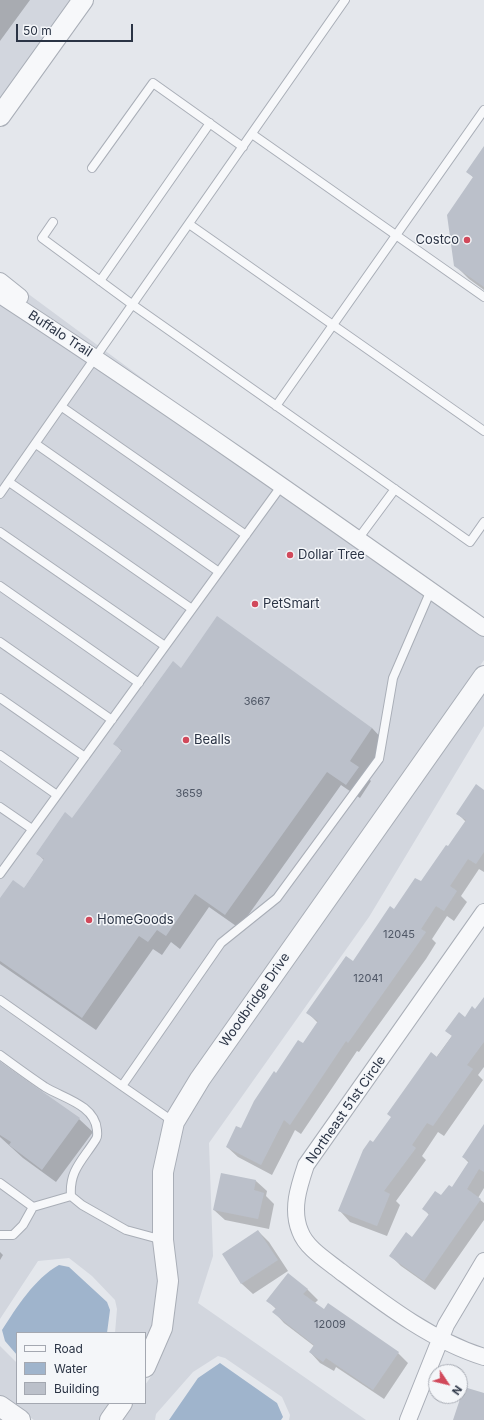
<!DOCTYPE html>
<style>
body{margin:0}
#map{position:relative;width:484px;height:1420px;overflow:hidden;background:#e4e7ec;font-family:Inter,sans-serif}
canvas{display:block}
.legend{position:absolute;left:16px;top:1332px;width:130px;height:72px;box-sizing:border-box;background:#f4f6f9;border:1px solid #a4a8b1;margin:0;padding:5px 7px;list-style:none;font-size:12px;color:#2b3445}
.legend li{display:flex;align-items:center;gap:8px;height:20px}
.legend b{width:20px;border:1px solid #a4a8b1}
.north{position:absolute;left:428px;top:1364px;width:40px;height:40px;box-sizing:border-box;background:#f4f6f9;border:1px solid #a4a8b1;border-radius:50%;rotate:125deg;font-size:11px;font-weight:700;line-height:16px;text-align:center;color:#2b3445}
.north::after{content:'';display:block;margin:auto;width:14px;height:18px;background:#d1495b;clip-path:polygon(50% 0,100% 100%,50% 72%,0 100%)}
.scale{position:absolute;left:16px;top:24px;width:117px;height:18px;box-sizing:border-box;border:2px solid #2b3445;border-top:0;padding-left:5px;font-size:12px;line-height:14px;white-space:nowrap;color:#2b3445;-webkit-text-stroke:3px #f4f6f9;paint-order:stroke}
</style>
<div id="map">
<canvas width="484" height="1420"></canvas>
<ul class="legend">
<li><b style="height:5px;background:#f7f8fa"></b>Road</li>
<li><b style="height:11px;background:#9fb4cc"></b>Water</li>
<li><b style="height:11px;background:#bbc0ca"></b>Building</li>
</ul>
<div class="north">N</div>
<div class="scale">50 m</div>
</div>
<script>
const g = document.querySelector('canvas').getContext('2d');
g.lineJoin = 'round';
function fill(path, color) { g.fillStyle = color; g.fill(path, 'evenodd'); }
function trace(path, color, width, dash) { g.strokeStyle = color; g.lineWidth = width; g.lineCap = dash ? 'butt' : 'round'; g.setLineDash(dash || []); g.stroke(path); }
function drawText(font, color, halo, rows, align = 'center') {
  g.font = font + ' Inter,sans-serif'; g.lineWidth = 3; g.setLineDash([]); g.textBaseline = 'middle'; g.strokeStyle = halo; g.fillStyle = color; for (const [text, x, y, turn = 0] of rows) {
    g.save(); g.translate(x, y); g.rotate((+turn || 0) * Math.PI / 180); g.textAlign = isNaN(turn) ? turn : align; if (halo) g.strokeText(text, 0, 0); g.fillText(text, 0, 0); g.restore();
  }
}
fill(new Path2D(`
 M0,0H72L0,100Z
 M0,273L484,631V660L192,1074L166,1117L160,1279L153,1324L145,1344V1333H115L117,1309L115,1300L92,1276L69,1258L38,1261L0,1319Z
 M484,692V726L369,917L209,1143L213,1256L198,1303L366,1420H289L290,1415L282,1397L225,1358L218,1356L193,1372L156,1414L155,1420H121L133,1403H145V1385L150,1378L171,1329L172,1174L182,1126L207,1084Z
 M0,1346L17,1363V1403H111L99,1420H34L0,1396Z`), '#d2d6de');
fill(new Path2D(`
 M59,1265L69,1267L107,1302L110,1310L107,1333H17V1355L5,1341L2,1330C17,1307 34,1279 59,1265Z
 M220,1363L277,1403L283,1417L281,1420H169L198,1378Z`), '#9fb4cc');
fill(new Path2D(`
 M0,0H30L0,41Z
 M484,148V290L469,279L455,265L474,178L468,172Z
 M181,669L372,728L385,742L364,774L371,781L360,798L341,785L239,928L209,907L180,949L171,942L162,955L153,949L96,1030L0,964V900L24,889L44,860L37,853L73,819L122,751L115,744Z
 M484,791V872L479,869L461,896L467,902L454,921L447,916L432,939L436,943L426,959L359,1052L357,1051L301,1134L295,1130L272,1175L238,1157L227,1147L241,1130L277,1074L303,1044L318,1023L308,1013L353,962L394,911L421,883L449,848L466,822L458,814Z
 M484,999V1067L478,1075L483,1080L444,1136L438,1132L422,1156L426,1160L396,1201L400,1205L387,1236L350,1222L340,1211L373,1144L465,1018L476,1010Z
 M0,1062L79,1119L93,1132L56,1182L23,1158L0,1137Z
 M484,1129V1188L478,1198L484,1203V1220L435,1290L401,1266L391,1256L413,1238L429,1215L424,1209L452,1189L469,1163L463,1157Z
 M222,1174L256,1181L267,1191L266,1196L274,1204L269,1229L225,1220L214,1210Z
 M258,1231L269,1242L288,1271L253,1294L242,1284L223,1254Z
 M0,1252L3,1255L0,1260Z
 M307,1289L318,1300L314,1304L398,1353L408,1363L384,1399L336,1367L334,1371L320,1363L310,1352L314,1346L284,1323L274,1312L276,1309L268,1301Z`), '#0003');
fill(new Path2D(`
 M484,146V287L454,266L447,215L473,177L466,172Z
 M217,616L372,728L350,761L359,767L346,785L327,772L225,915L195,894L166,936L157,930L148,942L139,936L82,1018L0,961V898L13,880L24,888L44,859L36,854L65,812L72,818L122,750L113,744L173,661L181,668Z
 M476,784L484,790V852L476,864L468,859L450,886L457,891L444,911L436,906L421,929L426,932L415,948L348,1043L346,1041L290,1125L284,1120L261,1165L226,1147L236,1126L241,1128L254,1101L274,1071L276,1073L298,1040L303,1043L318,1021L306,1013L346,956L353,961L390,906L394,909L415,878L421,881L446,845L448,846L466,820L456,814Z
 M484,997V1042L467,1065L473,1069L433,1126L427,1123L412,1145L416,1148L384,1191L390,1194L377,1226L338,1211L363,1150L370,1140L373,1142L391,1117L387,1114L431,1052L437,1057L452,1036L445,1031L459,1012L465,1017L472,1006L475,1009Z
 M0,1062L80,1118L42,1170L9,1145L11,1142L0,1135Z
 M484,1124V1172L479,1169L467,1189L481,1199L424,1281L389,1256L406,1232L412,1237L429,1214L422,1209L435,1191L441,1195L449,1185L452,1187L469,1161L462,1157Z
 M221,1173L256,1180L254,1190L264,1193L258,1219L213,1210Z
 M258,1230L278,1260L241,1284L222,1254Z
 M288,1273L308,1289L303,1294L324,1309L328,1303L399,1352L373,1390L326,1358L323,1362L309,1352L314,1345L272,1312L276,1308L266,1301Z
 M464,1387L484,1393V1420H453Z`), '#bbc0ca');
const service = new Path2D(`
 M252,134L484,297
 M92,168L153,83L243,147
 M53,222L42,238L133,305L470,542L484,522
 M189,224L484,431
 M100,281L210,123
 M276,406L484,110
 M62,407L246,535
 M36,444L219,572
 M9,482L192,609
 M0,494L345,0
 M0,532L165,646
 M358,539L395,489
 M0,586L139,683
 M0,642L112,720
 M0,698L85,757
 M0,755L57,795
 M0,807L32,829
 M0,874L282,485
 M0,1000L122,1086
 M0,1055C15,1066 30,1077 45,1087C63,1098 95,1105 97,1130C97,1134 98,1136 96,1139C83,1160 69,1170 71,1196
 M174,1122L122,1086L221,943L277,898L379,759L393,678L431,590
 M0,1183L33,1207L71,1196L82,1205L126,1230L163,1240
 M0,1235H13L23,1225L33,1207`);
const minor = new Path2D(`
 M0,281L20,297
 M0,295C164,402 324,515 484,628
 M484,912L306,1165C299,1186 291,1209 300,1231C306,1248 326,1260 340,1271C384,1304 432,1341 484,1357
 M408,1420L446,1325L484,1261`);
const tertiary = new Path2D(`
 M0,116L83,0
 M145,1367L162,1328L168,1281L163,1240V1172L174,1122L200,1079L484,676
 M0,1406L20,1420
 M110,1420L122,1403`);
trace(service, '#a9aeb7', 10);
trace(minor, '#a9aeb7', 18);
trace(tertiary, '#a9aeb7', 22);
trace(service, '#f7f8fa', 8);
trace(minor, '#f7f8fa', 16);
trace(tertiary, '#f7f8fa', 20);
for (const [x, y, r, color] of [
 [467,240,4,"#d1495b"],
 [290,555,4,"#d1495b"],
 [255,604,4,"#d1495b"],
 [186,740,4,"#d1495b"],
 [89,920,4,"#d1495b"]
]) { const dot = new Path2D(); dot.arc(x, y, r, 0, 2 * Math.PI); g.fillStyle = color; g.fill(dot); trace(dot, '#f4f6f9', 1.5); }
drawText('11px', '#4f5766', null, [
 ["3667",257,702],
 ["3659",189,794],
 ["12045",399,935],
 ["12041",368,979],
 ["12009",330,1325]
]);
drawText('13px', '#2b3445', '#f4f6f9', [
 ["Costco",459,240,"right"],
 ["Dollar Tree",298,555],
 ["PetSmart",263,604],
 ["Bealls",194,740],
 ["HomeGoods",97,920]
], 'left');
drawText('13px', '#2b3445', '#f4f6f9', [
 ["Buffalo Trail",60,334,33],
 ["Woodbridge Drive",255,1000,-55],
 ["Northeast 51st Circle",346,1110,-55]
]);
</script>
